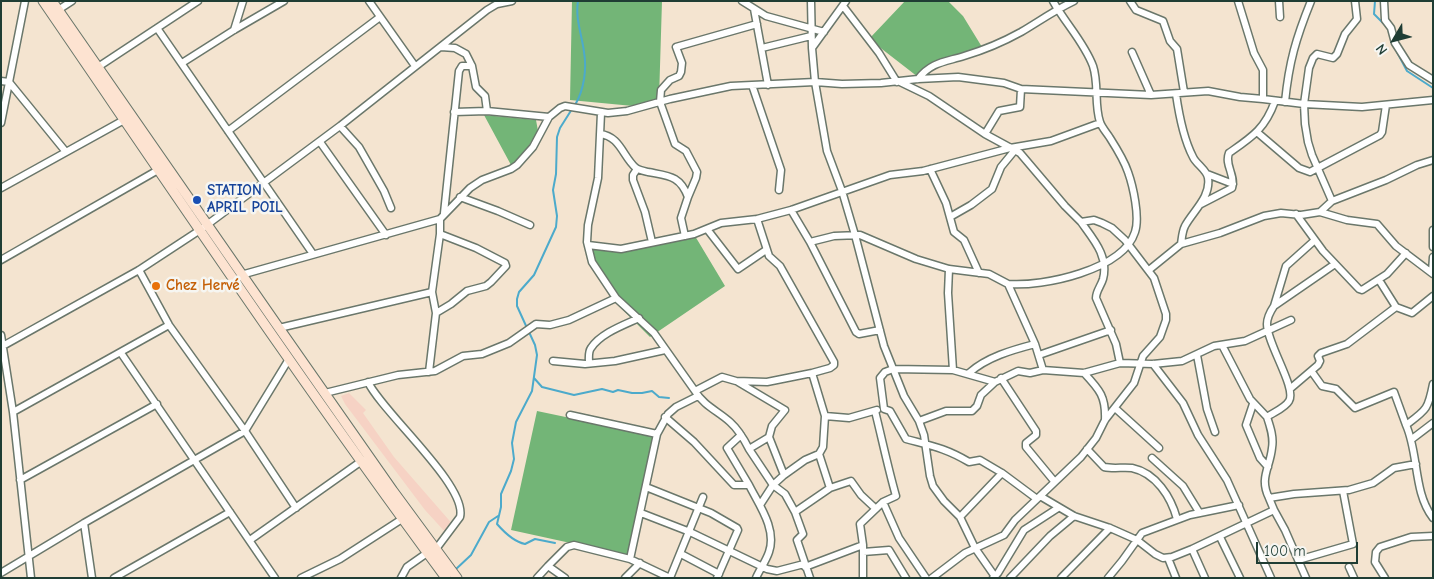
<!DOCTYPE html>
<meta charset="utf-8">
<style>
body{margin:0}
#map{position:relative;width:1434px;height:579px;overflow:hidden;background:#f4e4d0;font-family:"Comic Neue",sans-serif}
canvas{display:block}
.frame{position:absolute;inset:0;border:2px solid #1f3d34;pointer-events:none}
.north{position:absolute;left:1369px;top:15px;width:50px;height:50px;-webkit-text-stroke:4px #f6f6f2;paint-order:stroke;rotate:233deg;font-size:14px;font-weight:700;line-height:20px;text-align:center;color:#1f3d34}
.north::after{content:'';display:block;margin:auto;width:18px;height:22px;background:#1f3d34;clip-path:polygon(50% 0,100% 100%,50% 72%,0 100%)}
.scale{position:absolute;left:1256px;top:542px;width:102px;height:22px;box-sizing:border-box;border:2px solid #1f3d34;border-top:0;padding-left:6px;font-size:15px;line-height:18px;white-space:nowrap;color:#1f3d34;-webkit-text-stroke:4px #f6f6f2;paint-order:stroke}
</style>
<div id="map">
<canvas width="1434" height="579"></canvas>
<div class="frame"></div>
<div class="north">N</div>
<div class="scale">100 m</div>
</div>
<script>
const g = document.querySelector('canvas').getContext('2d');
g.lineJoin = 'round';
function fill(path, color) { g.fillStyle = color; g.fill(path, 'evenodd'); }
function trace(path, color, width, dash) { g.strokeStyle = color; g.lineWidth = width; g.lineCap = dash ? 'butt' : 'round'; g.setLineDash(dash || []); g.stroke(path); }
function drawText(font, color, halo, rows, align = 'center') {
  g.font = font + ' "Comic Neue",sans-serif'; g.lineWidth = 5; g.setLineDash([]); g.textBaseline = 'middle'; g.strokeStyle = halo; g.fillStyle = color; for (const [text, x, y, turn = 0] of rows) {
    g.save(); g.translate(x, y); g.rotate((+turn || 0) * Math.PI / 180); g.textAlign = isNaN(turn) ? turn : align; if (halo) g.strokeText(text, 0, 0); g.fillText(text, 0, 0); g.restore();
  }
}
fill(new Path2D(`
 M349,393L366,410L363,413L394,457L455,527L447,534L425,510L345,404L341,396Z`), '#f6d2c4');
fill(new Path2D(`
 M572,1H662L659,99L633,106L570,100Z
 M905,1H948L963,16L982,47L918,77L869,39Z
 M484,115L536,120L538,131L523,155L511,165Z
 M695,236L725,286L650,337L620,307L593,261L590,247L624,251Z
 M537,411L656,436L630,556L511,530Z`), '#73b577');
trace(new Path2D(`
 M1375,1L1374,14L1387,27
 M1397,52L1407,71L1433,88
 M575,105C584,90 587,69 584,52C582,35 575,19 578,1
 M527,328L517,306V299L519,292L534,275L556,227L557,216L553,190L556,174L557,137L560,128L572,109
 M529,332L535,345L537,355L532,391L516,422L512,443L514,459L511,471L501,494V507L497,524C504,532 515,542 525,544L535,539L555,543
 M534,378L542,387L574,395L602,389L613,392L618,390L632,393H642L652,391L659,397L669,398
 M455,570L471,555L489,522L498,516`), '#4caacb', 2);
const street = new Path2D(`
 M369,1L415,66
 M742,1L766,16L824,32
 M811,1L812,48
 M846,1L812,48L815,82L827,151L842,191L855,235L884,346L904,396L919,421L924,435L930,476L933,486L944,501L960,517L975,548L996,578
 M1130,1L1136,10L1163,21L1170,41L1177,49L1184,92
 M1238,1L1254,53L1263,70V99
 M1279,1L1280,17
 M1384,1L1385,20L1391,28L1395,43L1409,65L1433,80
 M843,6L879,53L897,82
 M754,9L768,85
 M55,12L72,1
 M157,28L313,254
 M234,30L243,1
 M441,47L455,48L466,54L472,66L476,87L485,96L487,111
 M762,48L811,36
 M1132,52L1151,95
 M182,63L234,30L284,1
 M98,67L198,1
 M918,79C931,62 945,62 964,56C984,50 1003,42 1021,32C1038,22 1055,10 1074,1
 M1,81L9,82L66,152
 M898,81L929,96L985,134L1020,153L1065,206L1081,222L1094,220L1102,223L1112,228L1125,240L1154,278L1166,314V320L1160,337L1143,356L1134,383L1105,420L1096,438L1081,457L1015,520L1004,535L965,553L932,578
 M752,85L781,170L779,190
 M1176,94C1179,115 1183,138 1193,157C1196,164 1207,170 1208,178C1211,197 1193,211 1185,226C1182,232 1182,238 1181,244
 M1285,102C1289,62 1296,38 1311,1
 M454,112L487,111L549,117
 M601,113L598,178L588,225L587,242L592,262L616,298L654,333L695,391L722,377L736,381L767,382L812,373L830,368L834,365V362L780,266L769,256L757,219
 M1,123L25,1
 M340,126L359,147L384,191L391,208
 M228,131L380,17
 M1258,133L1299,168L1310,172L1380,135L1382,132L1386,105
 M600,134C620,136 623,157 636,168C639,170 644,171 648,172C668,176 680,175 688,197L681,218L685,236
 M985,134L999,111L1020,107L1021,89
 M320,142L386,235
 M637,169L633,175V180L645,212L652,242
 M930,169L946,203L954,232L964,240L979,273
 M1207,174L1233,184
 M1,188L124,120
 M460,197L498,211L530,225
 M688,197L696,178L697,172L686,151L675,144L660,102L661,90L670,80L679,76L681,72L682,63L676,47L757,24
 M1332,201L1312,155L1308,142L1305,124L1304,104L1309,68L1313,58L1317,54L1333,58L1337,54L1345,34L1357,19L1355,1
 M1201,204L1232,188C1236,175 1224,165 1229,153C1252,137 1265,129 1275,101
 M791,210L810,242L856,332L859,334L880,330
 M1320,212L1332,201L1386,180L1417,165L1433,160
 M444,213L459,71L462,66H472
 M1296,214L1323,251L1359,289L1362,290L1387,274L1406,253
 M950,217L971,205L992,189L1001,167L1015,150
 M707,229L738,269L766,250
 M1433,230V247
 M810,242L834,236L860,235L916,259L949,269L989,274L1008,284L1035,344L1043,370
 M588,245L621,249L694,234L721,223L757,219L791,210L890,175L923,171L1010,148L1051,141L1100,123
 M1,260L158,170
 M949,269L948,293L953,370
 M139,270L169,325L245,431L296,508
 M1149,270L1181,244L1220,233L1264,216L1281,213L1301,215L1320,212L1347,220L1377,224L1396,246L1433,274
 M1432,273L1433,257
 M241,275L440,219L470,188L482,180L511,169L517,165L533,147L549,117L560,108L565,106L608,113L627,111L670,99L731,86L815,82L842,84L881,83L918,79L958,77L1004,83L1021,89L1151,95L1208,91L1240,97L1263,99L1304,104L1362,107L1433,100
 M1008,284C1043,287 1123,270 1135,232C1140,217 1133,186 1128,172C1124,160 1117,149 1110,138C1107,133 1102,128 1100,122C1094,104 1099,84 1093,66C1084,42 1065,23 1053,1
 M1274,306L1286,266L1315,240
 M1396,307L1412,313L1433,296
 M436,313L451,304L467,291L486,286L491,282L506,266L505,263L476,248L440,234
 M279,328L432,292
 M1,335L13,412L31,578
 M1222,345L1250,399L1267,417
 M1,347L139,270L200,230L340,126L487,10L497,4L512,1
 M121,353L275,578
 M1039,355L1111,330
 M1197,355L1207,409L1215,432
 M553,361L585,364L615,361L665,350
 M589,363C589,358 588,352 591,348C601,333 624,325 639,318
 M1120,363L1153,364L1182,361L1214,346L1245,341L1291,320
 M1153,364L1183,403L1198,435L1227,480L1271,578
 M429,372L436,313L432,292L440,234V219
 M1312,372L1322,386L1336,389L1355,408L1394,392L1406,425
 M812,373L825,416L849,418L877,410
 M969,373C987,357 1012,350 1035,344
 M1084,373C1100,390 1106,397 1105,420
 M1001,378L1036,431V435L1026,443V447L1054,481
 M368,382C382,412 468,486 460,517L436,549
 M1433,384C1428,410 1426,410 1406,425C1419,454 1413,492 1433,518
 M1291,388L1318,365L1320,361L1318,356L1321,353L1347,344L1396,307L1379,280
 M695,391C704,406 718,411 730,422C739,430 744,439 749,449L769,437L772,426L785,410L738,382
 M325,393L398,375L435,371L463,356L482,354L509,343L536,324L550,325L569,320L616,298
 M1253,404L1246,425L1260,458L1268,467
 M1115,408L1159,448
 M13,412L169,325
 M570,415L657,434
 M665,417L694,442L734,485H749C759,505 777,529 769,552C766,561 760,569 756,578
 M919,421L946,411H972L977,406L981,395L995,382
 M741,435L727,448L749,485
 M1412,439L1433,423
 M749,449L773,485L785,494L795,512L803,534L797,540L810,578
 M1087,449L1104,467C1113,469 1123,467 1132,468C1156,473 1171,497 1177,519
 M1152,458L1183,486L1199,512
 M784,475L805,460L819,454
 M20,480L157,404
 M646,487L711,513L737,528L738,530L717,578
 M830,488L851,481L861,495L876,509
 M1040,496L1074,516L1110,528L1137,540L1155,554L1163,558L1172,557L1192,549L1274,510L1269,498L1294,494L1349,490L1373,483L1394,468L1416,464
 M1269,498C1259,478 1270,468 1272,448C1274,437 1270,426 1267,417C1274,412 1285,408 1289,401C1297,388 1267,344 1267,324C1267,318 1270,312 1274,306L1335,264
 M1037,499L1002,473L980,460L969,462C945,448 932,446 906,439L890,411L884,409L880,378L885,372L893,369L953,370L995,382L1018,371L1030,373L1043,370L1084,373L1120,363L1116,344L1096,298C1096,291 1101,286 1103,279C1109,256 1093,239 1081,222
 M883,502L899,538L926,578
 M760,505L773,485L784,475L769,437
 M1274,510L1285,530L1306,578
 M795,512L830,488L819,454L823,447L825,416
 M641,513L690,532L767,569L777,571L804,564
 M960,517L1002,473
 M84,523L92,578
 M1220,537L1240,578
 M250,540L363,460
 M1192,549L1205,578
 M863,552L889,550L906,578
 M681,554L719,574
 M1168,558L1176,578
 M630,559L657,434L668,414L676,407L698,396
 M1298,560L1353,544L1343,491
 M548,566L567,547L574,545L630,559L670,578
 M805,567L863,545
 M1349,567L1354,578
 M1,573L84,523L245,431L289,359
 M114,578L230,512
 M301,578L340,559L402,519
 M401,578L407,567L427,553
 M537,578L548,566L565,578
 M625,578L640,563
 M670,578L703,497
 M863,578V545L860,524L883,502L896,496C888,468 882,439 875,411
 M993,578L998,573L1024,530L1058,508
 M1010,578L1050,536L1074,516
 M1061,578L1110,528
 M1108,578L1122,561L1142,533L1190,515L1239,505
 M1385,578L1375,562L1376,552L1380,547L1411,537L1433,536`);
const secondary = new Path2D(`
 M43,1C176,195 306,389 446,578
 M52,1L279,328L393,491L457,578`);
trace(street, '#6a776b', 9);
trace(secondary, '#6a776b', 11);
trace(street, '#fff', 6);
trace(secondary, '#fde3d1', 9);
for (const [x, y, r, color] of [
 [197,200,5,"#1a4fb4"],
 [156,286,5,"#e8710a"]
]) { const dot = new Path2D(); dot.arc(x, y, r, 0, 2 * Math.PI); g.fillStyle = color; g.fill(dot); trace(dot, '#f6f6f2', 2); }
drawText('bold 15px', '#164399', '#f6f6f2', [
 ["STATION",207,191],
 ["APRIL POIL",207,208]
], 'left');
drawText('bold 15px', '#c56008', '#f6f6f2', [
 ["Chez Hervé",166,286]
], 'left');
</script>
